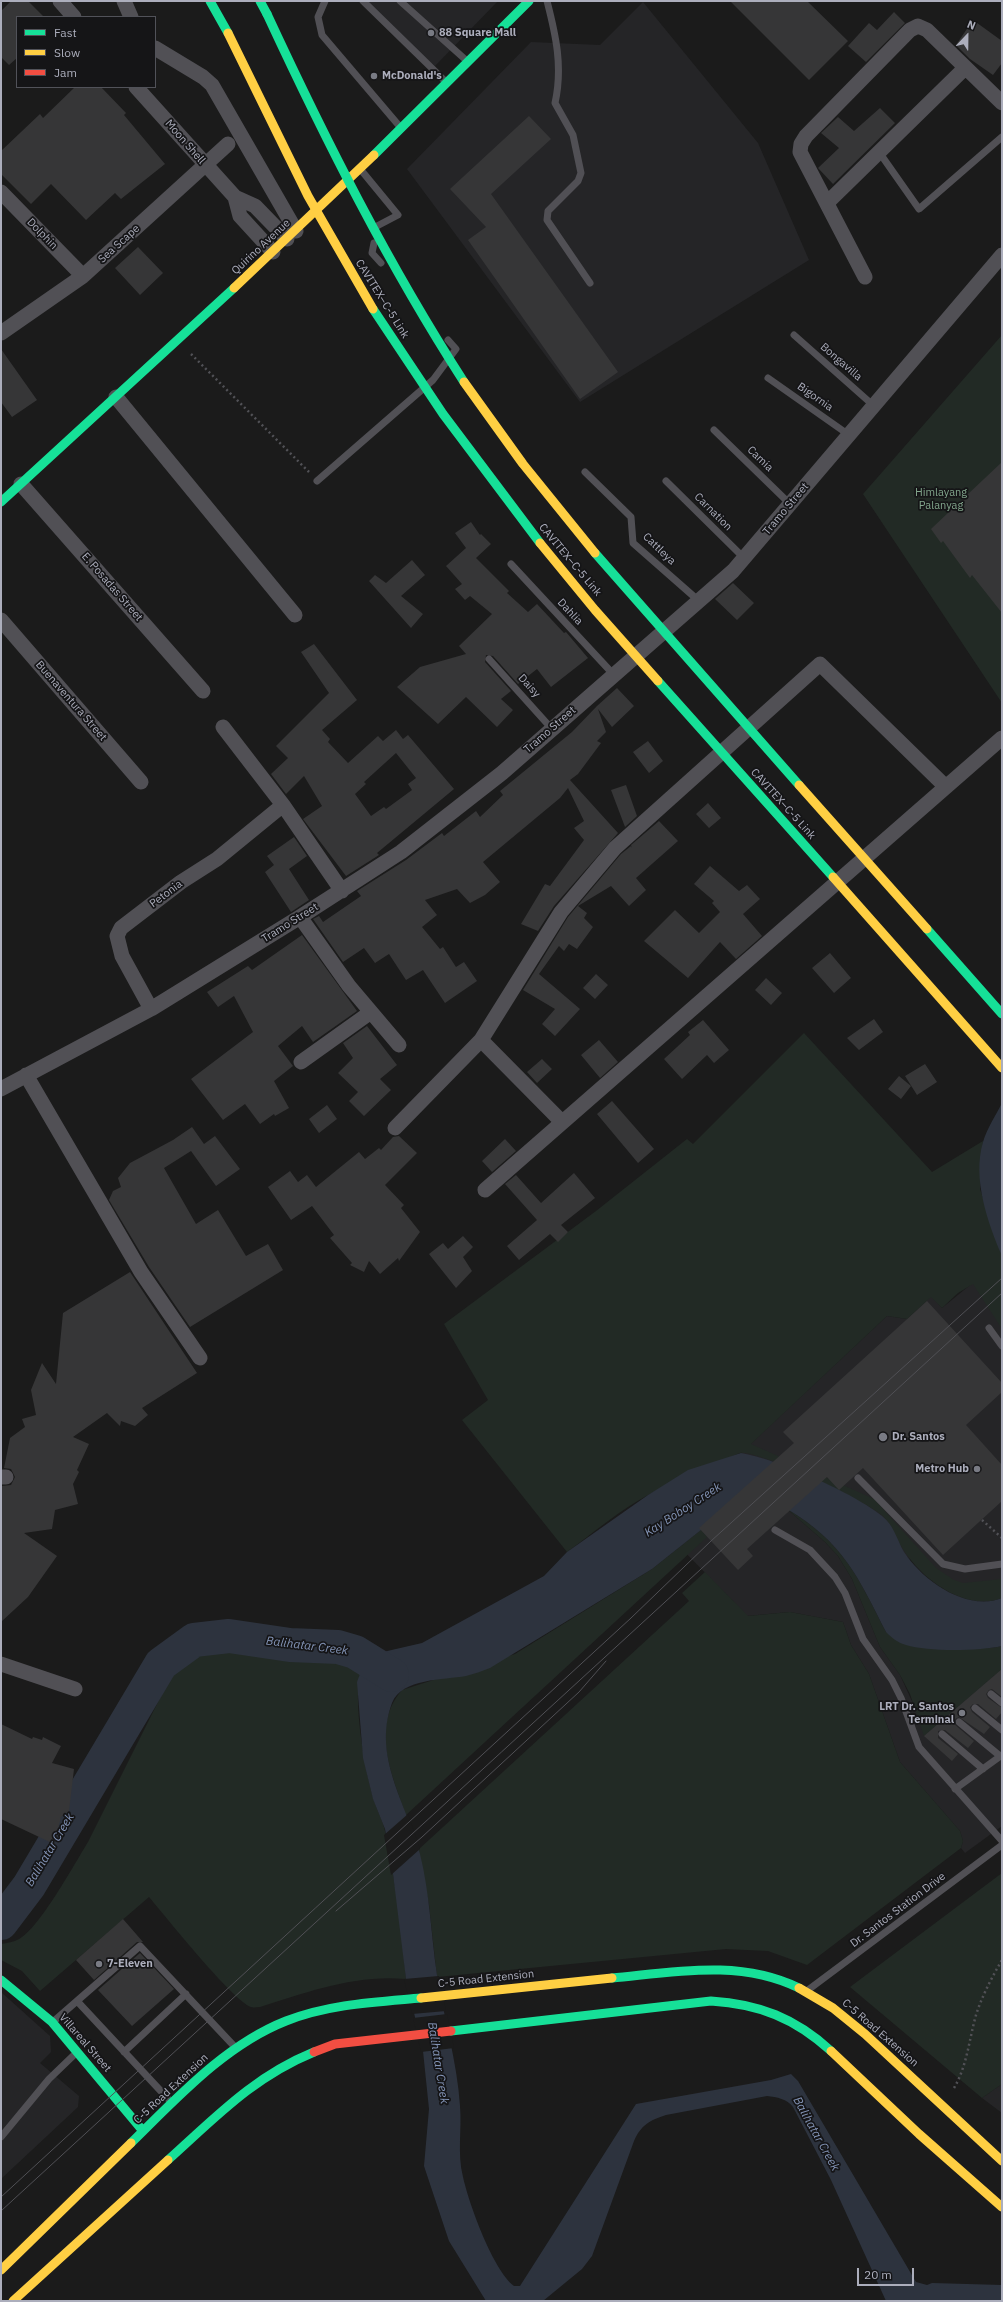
<!DOCTYPE html>
<meta charset="utf-8">
<style>
body{margin:0}
#map{position:relative;width:1003px;height:2302px;overflow:hidden;background:#1b1b1b;font-family:"IBM Plex Sans",sans-serif}
canvas{display:block}
.frame{position:absolute;inset:0;border:2px solid #acaebc;pointer-events:none}
.legend{position:absolute;left:16px;top:16px;width:140px;height:72px;box-sizing:border-box;background:#151517;border:1px solid #515259;margin:0;padding:5px 7px;list-style:none;font-size:12px;color:#acaebc}
.legend li{display:flex;align-items:center;gap:8px;height:20px}
.legend b{width:20px;border:1px solid #515259}
.north{position:absolute;left:947px;top:16px;width:40px;height:40px;-webkit-text-stroke:3px #151517;paint-order:stroke;rotate:22deg;font-size:11px;font-weight:700;line-height:16px;text-align:center;color:#acaebc}
.north::after{content:'';display:block;margin:auto;width:14px;height:18px;background:#acaebc;clip-path:polygon(50% 0,100% 100%,50% 72%,0 100%)}
.scale{position:absolute;left:857px;top:2268px;width:57px;height:18px;box-sizing:border-box;border:2px solid #acaebc;border-top:0;padding-left:5px;font-size:12px;line-height:14px;white-space:nowrap;color:#acaebc;-webkit-text-stroke:3px #151517;paint-order:stroke}
</style>
<div id="map">
<canvas width="1003" height="2302"></canvas>
<div class="frame"></div>
<ul class="legend">
<li><b style="height:5px;background:#16e098"></b>Fast</li>
<li><b style="height:5px;background:#ffcf43"></b>Slow</li>
<li><b style="height:5px;background:#f24e42"></b>Jam</li>
</ul>
<div class="north">N</div>
<div class="scale">20 m</div>
</div>
<script>
const g = document.querySelector('canvas').getContext('2d');
g.lineJoin = 'round';
function fill(path, color) { g.fillStyle = color; g.fill(path, 'evenodd'); }
function trace(path, color, width, dash) { g.strokeStyle = color; g.lineWidth = width; g.lineCap = dash ? 'butt' : 'round'; g.setLineDash(dash || []); g.stroke(path); }
function drawText(font, color, halo, rows, align = 'center') {
  g.font = font + ' "IBM Plex Sans",sans-serif'; g.lineWidth = 3.5; g.setLineDash([]); g.textBaseline = 'middle'; g.strokeStyle = halo; g.fillStyle = color; for (const [text, x, y, turn = 0] of rows) {
    g.save(); g.translate(x, y); g.rotate((+turn || 0) * Math.PI / 180); g.textAlign = isNaN(turn) ? turn : align; if (halo) g.strokeText(text, 0, 0); g.fillText(text, 0, 0); g.restore();
  }
}
fill(new Path2D(`
 M358,1H498L435,66Z
 M643,2L758,143L809,260L580,402L407,169L531,42L600,45Z
 M1002,1259V1598L979,1602L741,1453L887,1316L907,1319L931,1296L942,1308Z
 M787,1509L825,1542L838,1556L852,1579L880,1647L900,1675L915,1708L1002,1669V1826L965,1853L961,1848L963,1841L960,1831L900,1762L869,1674L851,1645L843,1622L790,1612L747,1616L680,1547L701,1530Z
 M1,1992L50,2036L51,2052L40,2063L79,2096L78,2107L1,2179Z
 M1002,2084V2113L982,2098Z`), '#252527');
fill(new Path2D(`
 M1002,335V703L863,494Z
 M804,1033L932,1172L983,1141L980,1189L1002,1256V1329L973,1284L958,1293L942,1308L931,1297L907,1319L887,1316L751,1444L874,1499L936,1568L954,1580L963,1583L1002,1579V1598C967,1612 924,1581 905,1552C897,1541 893,1526 883,1516C868,1502 757,1449 740,1453C728,1457 715,1465 704,1470C686,1478 666,1485 648,1495C620,1510 593,1533 567,1552L462,1420L488,1400L444,1324L596,1211L687,1139L693,1144Z
 M787,1509C843,1542 858,1577 886,1632L992,1648L1002,1646V1669L924,1736L910,1694L900,1675L880,1647L852,1579L838,1556L825,1542Z
 M701,1530L707,1537L406,1815C392,1775 370,1727 402,1690L515,1654L652,1569Z
 M705,1572L748,1616L790,1612L843,1622L851,1645L869,1674L900,1762L960,1831L963,1841L961,1848L807,1965L768,1951L726,1949L437,1977L429,1905L418,1850L689,1601L682,1593Z
 M209,1651C255,1651 319,1651 361,1671C352,1698 365,1772 374,1800C377,1810 383,1821 385,1831C395,1880 402,1930 406,1979C356,1974 307,1992 260,2007C257,2007 253,2008 251,2007C233,2001 166,1917 149,1897L40,1991L22,1971L1,1960V1944C7,1943 14,1942 19,1939C39,1929 75,1863 88,1842L175,1668L191,1656Z
 M1002,1873V2084L982,2098L850,1987Z`), '#222a25');
fill(new Path2D(`
 M1002,1103V1256C988,1223 972,1179 983,1142C987,1128 996,1115 1002,1103Z
 M741,1453C777,1459 854,1493 882,1516C894,1525 897,1540 904,1552C923,1581 967,1612 1002,1598V1646C979,1651 928,1652 906,1645C898,1643 892,1638 886,1632C858,1577 843,1542 787,1509L701,1530L652,1569L490,1668C482,1671 474,1674 466,1676C444,1680 402,1678 392,1703C372,1757 407,1804 420,1854C430,1894 431,1935 437,1975C444,2019 457,2061 460,2106C462,2130 457,2153 463,2177C469,2204 493,2270 514,2286H520L636,2104L771,2080L791,2074L798,2081L916,2282L927,2285L932,2283L1002,2285V2301H886L831,2180L793,2107C787,2099 777,2097 767,2096L666,2115C650,2120 641,2125 634,2141L592,2256L582,2269L543,2301H486L449,2241L424,2166L429,2109L423,2051L406,1979L393,1874L385,1829L373,1799L363,1758L357,1682L361,1671L383,1652L422,1643L544,1576L567,1552L648,1495L688,1470Z`), '#2d333e');
fill(new Path2D(`
 M408,1814L420,1849L391,1875L384,1835Z
 M439,1976L446,2011L412,2014L404,1979Z
 M447,2014L454,2048L421,2052L413,2018Z`), '#1b1b1b');
trace(new Path2D(`
 M1,1923L29,1886L161,1664L194,1640L229,1636L290,1645L338,1647L355,1652L392,1675`), '#2d333e', 34);
fill(new Path2D(`
 M11,1H28L44,17H17V58L9,65L1,57V11Z
 M730,1H807L848,41L809,80Z
 M894,12L905,23L866,62L848,46L869,23L877,30Z
 M973,20L1002,41V63L993,75L970,59L956,45Z
 M75,87H101L126,113L124,115L165,164L121,199L115,193L86,220L51,184L31,204L1,174V151L40,114L43,118Z
 M880,108L895,123L833,184L818,168L839,148L821,133L838,117L854,131Z
 M529,116L551,139L491,194L618,372L580,399L468,240L486,227L450,189Z
 M138,247L163,273L140,295L115,268Z
 M1,349L37,400L12,417L1,402Z
 M1002,462V613L972,575L970,578L943,541L941,543L931,529Z
 M471,522L480,535L481,534L491,544L476,558L509,591L507,593L528,612L537,604L564,633L566,632L588,658L551,687L537,669L518,684L493,656L486,655L485,662L511,691L501,699L513,710L497,727L466,697L438,724L397,687L420,667L466,654L459,646L492,614L470,596L465,600L455,589L462,584L446,566L466,548L455,533Z
 M412,560L425,575L401,596L423,614L411,628L369,581L375,575L386,583Z
 M733,583L754,603L737,620L715,599Z
 M314,644L357,700L322,730L330,739L328,742L348,763L378,736L383,741L396,730L403,739L408,735L454,789L377,853L379,855L346,876L303,819L322,806L304,776L286,794L271,774L288,758L276,746L329,693L301,652ZM396,753L416,778L408,784L412,790L386,809L384,807L371,816L355,794L366,784L364,782Z
 M617,688L634,706L612,727L598,709L606,732L597,741L601,743L578,774L570,780L618,833L554,906L538,931L521,924L545,884L550,886L584,840L574,828L584,821L568,788L560,798L483,862L500,882L485,895L470,903L457,889L425,900L437,915L422,927L440,949L443,947L456,967L464,962L477,981L445,1003L423,970L406,980L389,954L375,963L364,948L343,962L313,919L319,916L323,922L361,896L357,891L406,860L442,833L444,836L476,811L480,817L503,795L500,791L572,732L597,706Z
 M648,741L663,761L649,773L633,752Z
 M626,785L637,816L625,827L611,790Z
 M708,803L721,818L709,828L696,814Z
 M659,821L678,841L636,878L646,890L629,906L611,886L578,906L587,913L584,918L593,927L577,949L569,944L564,951L559,946L539,974L580,1009L555,1036L542,1024L555,1009L523,990L568,917L621,854L631,846L632,848L631,845Z
 M294,837L307,856L289,869L309,900L291,912L265,872L274,865L267,856Z
 M710,866L739,891L747,885L760,899L743,914L762,936L736,959L720,942L688,978L644,941L675,910L699,933L720,912L712,903L714,901L694,884Z
 M302,935L357,1011L313,1042L302,1026L278,1046L293,1066L274,1081L289,1108L275,1116L274,1114L260,1124L245,1104L223,1120L191,1079L253,1032L234,996L218,1007L207,992L248,966L252,970Z
 M830,953L851,978L834,993L812,968Z
 M596,974L608,985L595,999L583,988Z
 M766,978L782,993L771,1005L755,990Z
 M874,1019L883,1032L859,1050L847,1038Z
 M703,1020L729,1050L714,1063L707,1055L682,1079L664,1059L690,1035L688,1032Z
 M367,1026L397,1065L380,1079L391,1090L364,1116L349,1101L358,1092L338,1073L353,1058L343,1043Z
 M599,1040L618,1062L600,1078L581,1055Z
 M542,1059L552,1069L537,1083L527,1072Z
 M925,1064L937,1082L917,1095L905,1076Z
 M899,1076L911,1086L901,1099L888,1089Z
 M612,1101L654,1149L638,1163L597,1114Z
 M327,1105L337,1119L319,1133L309,1119Z
 M192,1127L204,1144L215,1136L240,1169L216,1186L191,1151L164,1168L196,1224L218,1210L246,1256L268,1244L283,1270L190,1327L149,1267L109,1200L113,1191L121,1187L118,1178L130,1163L173,1140Z
 M399,1136L417,1153L385,1185L404,1205L401,1208L420,1232L399,1261L398,1258L380,1274L369,1261L364,1272L350,1265L352,1263L330,1238L334,1235L312,1206L291,1220L268,1187L290,1171L298,1182L307,1175L316,1187L359,1152L365,1159L379,1148L381,1150L393,1137Z
 M505,1139L516,1151L492,1172L482,1161Z
 M574,1173L595,1198L561,1225L568,1232L558,1242L550,1234L519,1260L507,1246L537,1220L505,1184L516,1175L541,1203Z
 M463,1236L473,1247L463,1257L472,1271L456,1288L429,1254L443,1243L448,1249Z
 M130,1272L197,1373L142,1408L148,1415L135,1426L121,1421L120,1426L107,1413L73,1437L89,1444L77,1470L79,1472L73,1484L78,1504L55,1510L52,1529L24,1533L57,1556L28,1597L1,1622V1486L11,1485L15,1477L11,1469L4,1468L10,1438L25,1427L22,1419L36,1415L31,1390L42,1363L56,1384L63,1313Z
 M927,1301L1002,1383V1392L966,1425L1002,1465V1501L943,1555L863,1468L839,1490L827,1477L747,1549L753,1556L738,1570L699,1528L794,1443L783,1432Z
 M1002,1669V1697L992,1689L989,1690L986,1694L988,1698L1002,1708V1712L996,1719L978,1704H973L970,1707L972,1712L990,1727L984,1734L959,1717L955,1719L954,1724L974,1741L968,1748L945,1730L938,1731V1738L958,1754L952,1761L924,1736Z
 M1,1724L32,1739L33,1737L42,1740L43,1737L61,1746L52,1763L74,1769L69,1811L61,1817L54,1844L1,1819Z
 M123,1919L143,1942H137L94,1980L76,1960Z
 M140,1953L174,1989L132,2026L98,1990Z`), '#363637');
trace(new Path2D(`
 M191,354L309,472
 M982,1520L1002,1538
 M954,2088C967,2066 969,2040 976,2015C982,1996 992,1977 1002,1960`), '#515156', 2.5, [2, 3]);
trace(new Path2D(`
 M325,1L318,17L322,35L401,128
 M363,1L446,82
 M400,1L467,61
 M547,1C556,36 563,67 555,103L573,135L581,173L578,181L548,211L547,220L590,283
 M879,152L919,209L1002,137
 M361,170L398,215L377,226L376,228
 M374,243L372,253L381,263
 M794,335L874,406
 M768,378L849,435
 M714,430L790,504
 M585,472L631,517L633,543L699,601
 M317,481L433,380L456,349L448,340
 M666,481L744,558
 M511,564L614,675
 M489,659L552,729
 M989,1328L1002,1346
 M858,1478L943,1564L965,1569L1002,1564
 M775,1530L810,1550L835,1577L845,1593L863,1639L892,1680L901,1698L919,1747L1002,1841
 M991,1694L1002,1703
 M975,1708L1002,1730
 M959,1722L1000,1756
 M942,1734L983,1769
 M955,1789L1002,1755
 M808,1990L1002,1845
 M77,2001L171,2102
 M54,2021L140,1946L234,2046
 M124,2052L186,1994
 M1,2137L49,2079L75,2054`), '#515055', 7);
trace(new Path2D(`
 M60,1L74,17
 M124,1L131,17
 M155,48L203,77L212,85L296,231
 M136,87L235,197L255,206L287,239
 M1,192L83,276
 M235,197L240,216L273,252
 M827,203L965,68
 M865,277L800,152L801,144L806,136L910,30L918,26L927,30L1002,103
 M1,333L83,276L228,144
 M116,397L295,615
 M21,484L203,691
 M1,620L141,782
 M223,727L283,805L342,891
 M300,917L349,986L399,1045
 M151,1009L122,956L117,936L121,928L181,882L217,859L283,805
 M481,1040L562,1122
 M301,1062L371,1012
 M26,1075L141,1272L200,1358
 M1,1089L151,1009L300,917L401,852L502,773L733,571L1002,255
 M395,1128L481,1040L561,912L615,848L820,664L946,787
 M485,1190L1002,738
 M1,1477H6
 M1,1664L75,1689`), '#515055', 15);
trace(new Path2D(`
 M210,1L228,33
 M260,1L267,14
 M374,155L529,1
 M1,502L234,288
 M612,1978C675,1972 740,1959 799,1988
 M1,1980L52,2022L143,2131
 M451,2031L711,2001C759,2004 795,2018 831,2051
 M131,2143C177,2098 225,2045 286,2021C329,2004 376,2002 421,1998
 M168,2160C216,2117 253,2077 314,2052`), '#16e098', 9);
trace(new Path2D(`
 M234,288L374,155
 M799,1988L833,2008L865,2034L1002,2161
 M421,1998L612,1978
 M831,2051L919,2134L1002,2207
 M1,2270L131,2143
 M13,2301L168,2160`), '#ffcf43', 9);
trace(new Path2D(`
 M314,2052L335,2044L451,2031`), '#f24e42', 9);
trace(new Path2D(`
 M336,1911L422,1837L579,1692L606,1661
 M1,2197L631,1618L711,1541L1002,1278
 M1,2211L1002,1293`), '#505055', 1);
trace(new Path2D(`
 M267,14C326,141 388,264 464,382
 M373,309L443,414L540,543
 M595,553L799,785
 M658,681L833,877
 M927,929L1002,1014`), '#16e098', 9);
trace(new Path2D(`
 M228,33L308,196L373,309
 M464,382L523,464L595,553
 M540,543L595,610L658,681
 M799,785L927,929
 M833,877L1002,1068`), '#ffcf43', 9);
for (const [x, y, r, color] of [
 [431,33,4,"#797b84"],
 [374,76,4,"#797b84"],
 [883,1437,5,"#797b84"],
 [977,1469,4,"#797b84"],
 [962,1713,4,"#797b84"],
 [99,1964,4,"#797b84"]
]) { const dot = new Path2D(); dot.arc(x, y, r, 0, 2 * Math.PI); g.fillStyle = color; g.fill(dot); trace(dot, '#151517', 1.5); }
drawText('bold 11px', '#acaebc', '#151517', [
 ["88 Square Mall",439,33],
 ["McDonald's",382,76],
 ["Dr. Santos",892,1437],
 ["Metro Hub",969,1469,"right"],
 ["LRT Dr. Santos",954,1707,"right"],
 ["Terminal",954,1720,"right"],
 ["7-Eleven",107,1964]
], 'left');
drawText('11px', '#acaebc', '#151517', [
 ["Moon Shell",185,142,49],
 ["Dolphin",42,234,46],
 ["Sea Scape",119,244,-42],
 ["Quirino Avenue",261,247,-43],
 ["CAVITEX–C-5 Link",382,299,58],
 ["Bongavilla",841,362,41],
 ["Bigornia",815,397,35],
 ["Camia",760,459,44],
 ["Tramo Street",786,509,-50],
 ["Carnation",713,512,45],
 ["Cattleya",659,549,44],
 ["CAVITEX–C-5 Link",570,560,50],
 ["E. Posadas Street",112,587,49],
 ["Dahlia",570,612,47],
 ["Daisy",529,686,48],
 ["Buenaventura Street",71,701,49],
 ["Tramo Street",550,730,-41],
 ["CAVITEX–C-5 Link",783,804,48],
 ["Petonia",166,894,-37],
 ["Tramo Street",290,923,-32],
 ["Dr. Santos Station Drive",898,1910,-37],
 ["C-5 Road Extension",486,1979,-6],
 ["C-5 Road Extension",880,2033,41],
 ["Villareal Street",85,2043,49],
 ["C-5 Road Extension",171,2089,-43]
]);
drawText('11px', '#83a78d', '#151517', [
 ["Himlayang",941,493],
 ["Palanyag",941,506]
]);
drawText('italic 12px', '#8394b6', '#151517', [
 ["Kay Boboy Creek",683,1510,-33],
 ["Balihatar Creek",307,1646,7],
 ["Balihatar Creek",50,1850,-59],
 ["Balihatar Creek",438,2063,81],
 ["Balihatar Creek",816,2134,61]
]);
</script>
